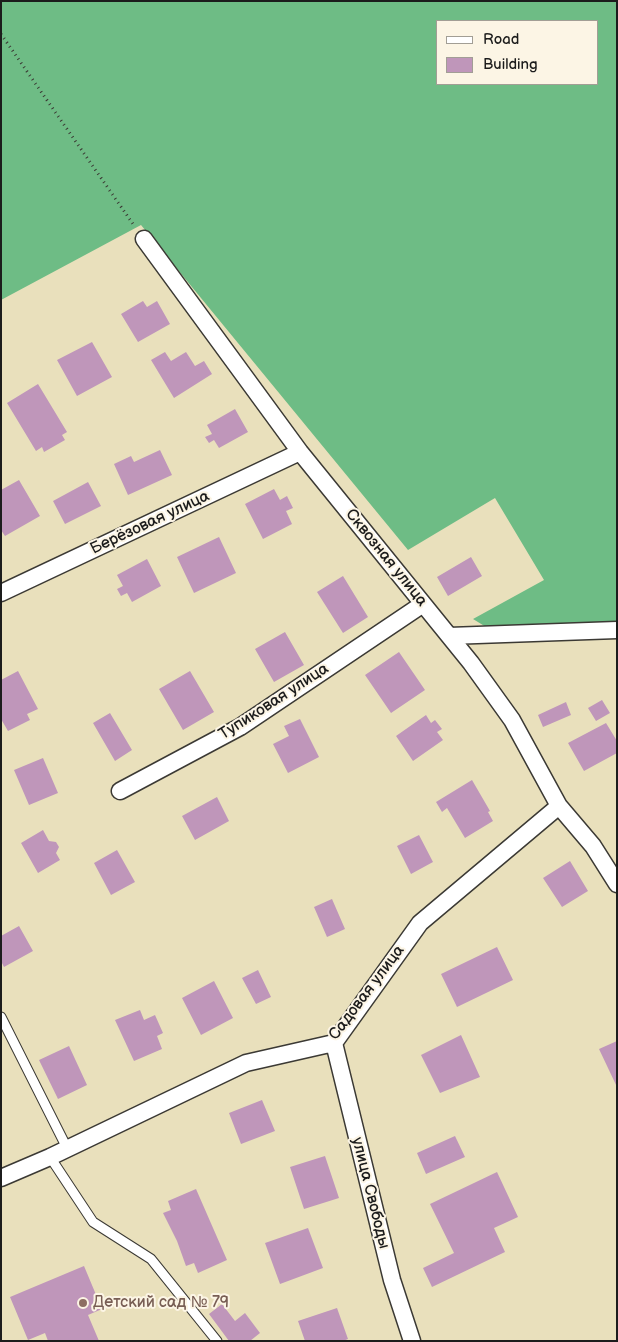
<!DOCTYPE html>
<meta charset="utf-8">
<style>
body{margin:0}
#map{position:relative;width:618px;height:1342px;overflow:hidden;background:#e9e0bc;font-family:"Balsamiq Sans",sans-serif}
canvas{display:block}
.frame{position:absolute;inset:0;border:2px solid #1c1c1c;pointer-events:none}
.legend{position:absolute;left:436px;top:20px;width:162px;height:65px;box-sizing:border-box;background:#fcf5e5;border:1px solid #a29e95;margin:0;padding:6px 9px;list-style:none;font-size:15px;color:#1c1c1c}
.legend li{display:flex;align-items:center;gap:10px;height:25px}
.legend b{width:25px;border:1px solid #a29e95}
</style>
<div id="map">
<canvas width="618" height="1342"></canvas>
<div class="frame"></div>
<ul class="legend">
<li><b style="height:6px;background:#fff"></b>Road</li>
<li><b style="height:14px;background:#bf96ba"></b>Building</li>
</ul>
</div>
<script>
const g = document.querySelector('canvas').getContext('2d');
g.lineJoin = 'round';
function fill(path, color) { g.fillStyle = color; g.fill(path, 'evenodd'); }
function trace(path, color, width, dash) { g.strokeStyle = color; g.lineWidth = width; g.lineCap = dash ? 'butt' : 'round'; g.setLineDash(dash || []); g.stroke(path); }
function drawText(font, color, halo, rows, align = 'center') {
  g.font = font + ' "Balsamiq Sans",sans-serif'; g.lineWidth = 4; g.setLineDash([]); g.textBaseline = 'middle'; g.strokeStyle = halo; g.fillStyle = color; for (const [text, x, y, turn = 0] of rows) {
    g.save(); g.translate(x, y); g.rotate((+turn || 0) * Math.PI / 180); g.textAlign = isNaN(turn) ? turn : align; if (halo) g.strokeText(text, 0, 0); g.fillText(text, 0, 0); g.restore();
  }
}
fill(new Path2D(`
 M1,1H617V635L491,630L473,619L544,580L495,498L408,550L141,225L1,300ZM437,21H597V84H437Z`), '#6ebc85');
fill(new Path2D(`
 M143,301L147,307L157,301L170,324L138,342L121,314Z
 M92,342L112,377L77,396L57,360Z
 M165,352L171,361L186,352L195,366L204,361L212,374L174,398L151,360Z
 M38,384L67,432L62,435L65,440L44,452L42,447L36,451L7,403Z
 M235,409L248,432L219,448L214,440L209,443L205,437L212,434L207,425Z
 M160,450L172,475L128,495L114,464L131,456L134,462Z
 M19,480L40,516L5,536L1,530V490Z
 M88,482L101,506L65,524L53,501Z
 M274,489L280,500L287,496L293,508L286,511L292,524L263,539L245,504Z
 M219,537L236,573L194,593L177,557Z
 M471,557L482,576L448,596L437,577Z
 M147,559L161,586L132,602L127,593L121,596L117,589L123,586L117,575Z
 M343,576L368,617L343,633L317,592Z
 M285,632L304,665L274,682L255,649Z
 M399,652L425,690L391,713L365,675Z
 M18,671L38,709L27,714L30,720L8,731L1,719V680Z
 M190,671L214,712L183,730L159,689Z
 M602,700L610,713L596,721L588,708Z
 M566,702L571,715L543,727L538,715Z
 M110,713L132,750L115,761L93,723Z
 M426,715L431,723L435,720L442,729L437,732L443,740L413,761L396,736Z
 M300,719L319,757L288,773L273,744L289,736L284,726Z
 M606,723L617,741V753L584,771L568,743Z
 M43,758L58,793L29,805L14,770Z
 M472,780L490,811L488,812L493,821L465,838L447,808L442,812L436,802Z
 M217,797L229,821L195,840L182,816Z
 M43,830L49,841L56,842L59,847L56,853L60,860L38,873L21,843Z
 M419,835L433,862L411,874L397,846Z
 M117,850L135,882L111,895L94,863Z
 M570,861L588,891L562,907L543,878Z
 M332,899L345,929L327,937L314,907Z
 M19,926L33,951L4,967L1,961V936Z
 M497,947L513,980L457,1007L441,974Z
 M258,970L271,997L256,1004L242,978Z
 M214,981L233,1018L201,1035L182,998Z
 M140,1010L144,1020L155,1015L163,1033L157,1036L162,1049L134,1061L115,1020Z
 M461,1035L480,1077L440,1093L421,1055Z
 M617,1041V1087L599,1049Z
 M69,1046L87,1085L58,1099L39,1060Z
 M262,1100L275,1131L241,1144L229,1113Z
 M455,1136L465,1157L426,1174L417,1153Z
 M325,1156L339,1198L304,1209L290,1167Z
 M497,1172L518,1217L494,1228L505,1252L432,1287L423,1268L454,1253L430,1204Z
 M196,1189L227,1260L198,1273L194,1263L186,1266L177,1241L163,1213L171,1210L168,1201Z
 M308,1228L323,1268L280,1284L265,1243Z
 M84,1266L102,1309L88,1315L99,1341H48L45,1333L28,1340L10,1297Z
 M222,1304L235,1321L245,1313L260,1333L250,1341H229L209,1314Z
 M337,1308L348,1339L343,1341H305L298,1321Z`), '#bf96ba');
const lane = new Path2D(`
 M1,1017L67,1148
 M50,1157L93,1222L151,1259L217,1341`);
const street = new Path2D(`
 M144,239L300,452L471,663L512,720L559,806L593,846L617,884
 M1,593L300,452
 M449,636L617,630
 M120,791L240,727L423,604
 M334,1043L392,1280L412,1341
 M1,1178L50,1157L246,1063L334,1043L420,923L559,806`);
trace(lane, '#3b3934', 11);
trace(street, '#3b3934', 19);
trace(new Path2D(`
 M1,34L133,224`), '#3b3934', 3, [1, 4]);
trace(lane, '#fff', 9);
trace(street, '#fff', 16);
for (const [x, y, r, color] of [
 [83,1303,5,"#8d6e63"]
]) { const dot = new Path2D(); dot.arc(x, y, r, 0, 2 * Math.PI); g.fillStyle = color; g.fill(dot); trace(dot, '#fcf5e5', 2); }
drawText('16px', '#1c1c1c', '#fcf5e5', [
 ["Берёзовая улица",150,523,-25],
 ["Сквозная улица",386,558,51],
 ["Тупиковая улица",274,702,-33],
 ["Садовая улица",367,993,-53],
 ["улица Свободы",370,1193,76]
]);
drawText('16px', '#785e54', '#fcf5e5', [
 ["Детский сад № 79",93,1303]
], 'left');
</script>
